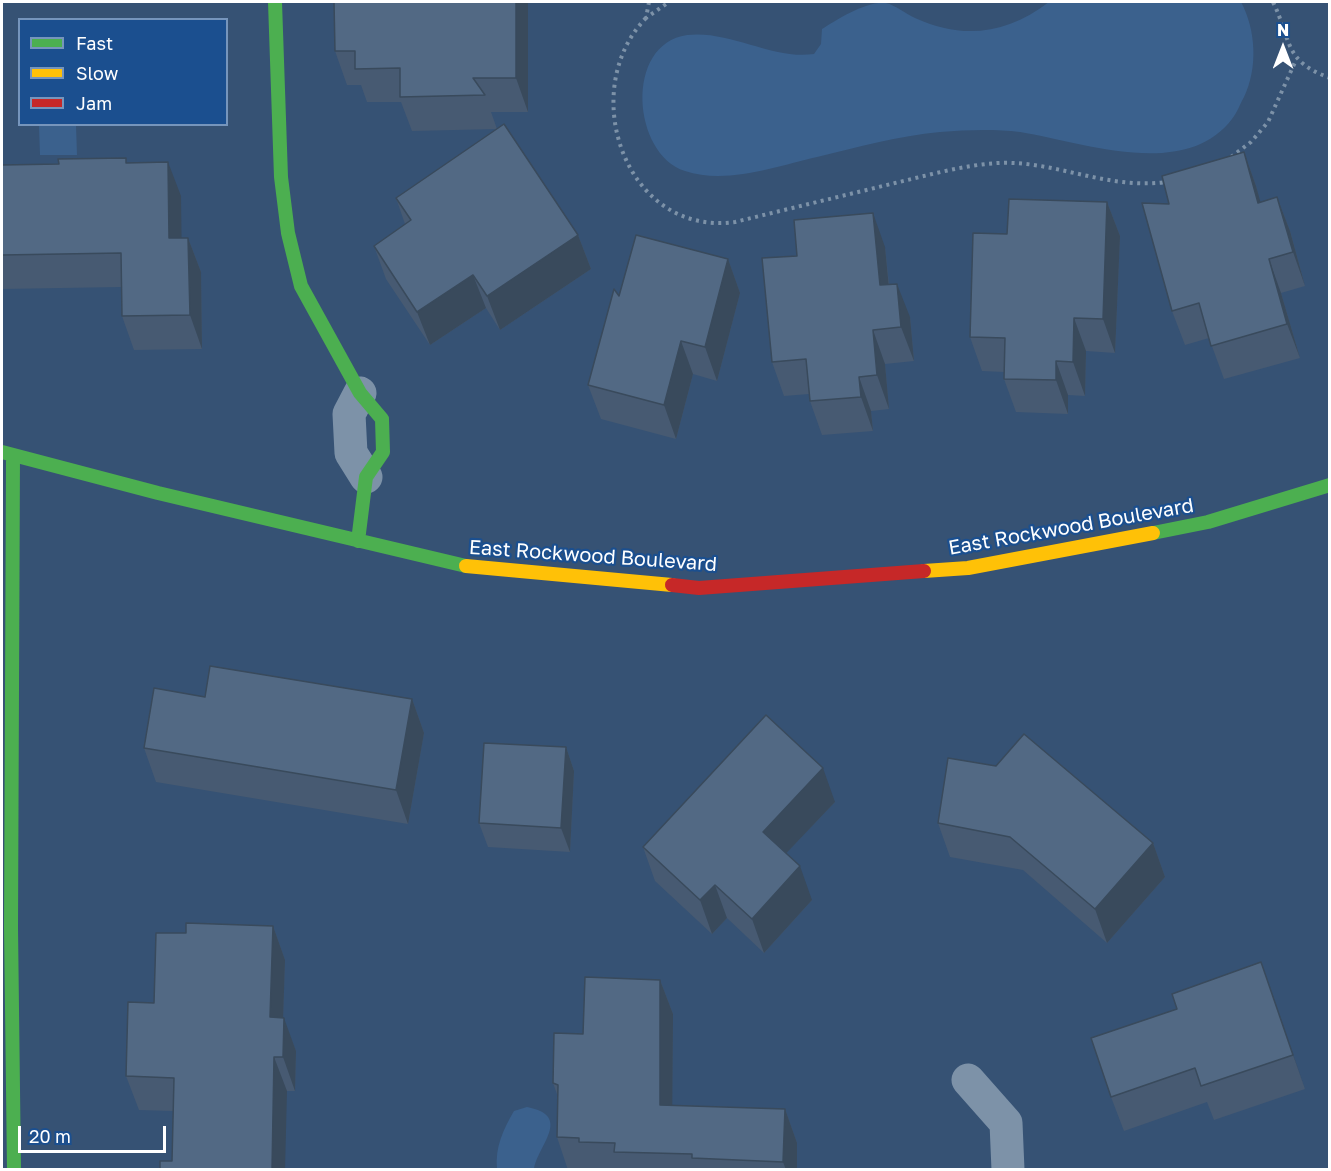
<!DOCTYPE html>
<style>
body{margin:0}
#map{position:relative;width:1331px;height:1171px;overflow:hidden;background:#365274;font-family:"Golos Text",sans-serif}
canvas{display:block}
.frame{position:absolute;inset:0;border:3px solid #fff;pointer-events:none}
.legend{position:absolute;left:18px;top:18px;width:210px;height:108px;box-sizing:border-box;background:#1b4f8f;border:2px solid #7695bc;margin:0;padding:8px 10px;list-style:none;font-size:18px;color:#fff}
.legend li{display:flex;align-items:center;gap:12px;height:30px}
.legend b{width:30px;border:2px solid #7695bc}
.north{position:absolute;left:1253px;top:18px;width:60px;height:60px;-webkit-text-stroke:4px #1b4f8f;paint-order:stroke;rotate:0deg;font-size:16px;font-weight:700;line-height:24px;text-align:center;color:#fff}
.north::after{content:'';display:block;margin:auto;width:21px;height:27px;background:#fff;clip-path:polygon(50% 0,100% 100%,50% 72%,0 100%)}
.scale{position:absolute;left:18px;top:1126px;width:148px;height:27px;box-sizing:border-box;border:3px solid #fff;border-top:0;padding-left:8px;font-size:18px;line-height:21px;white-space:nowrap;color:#fff;-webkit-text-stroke:4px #1b4f8f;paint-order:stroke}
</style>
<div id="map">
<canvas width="1331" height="1171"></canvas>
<div class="frame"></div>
<ul class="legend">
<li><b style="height:8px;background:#4caf50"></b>Fast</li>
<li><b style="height:8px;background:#ffc107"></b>Slow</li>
<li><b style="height:8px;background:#c62828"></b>Jam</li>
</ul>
<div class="north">N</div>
<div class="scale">20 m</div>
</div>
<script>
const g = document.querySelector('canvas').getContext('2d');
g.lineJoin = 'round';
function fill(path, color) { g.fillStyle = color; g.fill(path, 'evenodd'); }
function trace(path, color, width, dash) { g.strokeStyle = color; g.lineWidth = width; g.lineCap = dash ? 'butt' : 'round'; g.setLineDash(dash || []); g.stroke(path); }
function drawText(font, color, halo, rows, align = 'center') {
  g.font = font + ' "Golos Text",sans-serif'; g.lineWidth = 4.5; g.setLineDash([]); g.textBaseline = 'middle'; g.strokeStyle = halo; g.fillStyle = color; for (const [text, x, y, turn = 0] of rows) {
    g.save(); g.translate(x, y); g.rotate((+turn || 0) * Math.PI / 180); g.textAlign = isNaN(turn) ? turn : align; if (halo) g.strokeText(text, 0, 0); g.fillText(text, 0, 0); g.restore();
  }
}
fill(new Path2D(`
 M1049,2H1241C1256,30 1258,68 1244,97C1240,104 1237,113 1232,119C1185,181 1082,142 1020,132C994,129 966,130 940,132C898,136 858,147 817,157C777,166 726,185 685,171C632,154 624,44 687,35C730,30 773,60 814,54L821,44L822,29C836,20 868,0 886,3C895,5 906,14 915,18C963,40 1007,34 1049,2Z
 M39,125H76L77,155H40Z
 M527,1107C573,1116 538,1145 534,1169H497C495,1147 503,1130 514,1111Z`), '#3b618d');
trace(new Path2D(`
 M649,2L646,18L669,2
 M1273,2C1292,41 1283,61 1330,78
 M646,18C576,90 625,237 735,222C788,209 842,196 895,183C929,175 964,165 998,163C1054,160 1106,190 1166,182
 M1231,157L1251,142L1268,122L1296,60`), '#7d92a8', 4, [3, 4.5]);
trace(new Path2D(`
 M360,393L349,414L351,453L366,477
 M968,1080L1006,1123L1008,1170`), '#7d92a8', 33);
trace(new Path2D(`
 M275,2L281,177L288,233L301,286L360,393L382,419L383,452L366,477L358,541
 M2,452L158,493L466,566
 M13,455L11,927L14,1170
 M1153,533L1208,522L1330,485`), '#4caf50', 14);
trace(new Path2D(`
 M466,566L672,585
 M924,571L968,568L1153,533`), '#ffc107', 14);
trace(new Path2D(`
 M672,585L699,588L924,571`), '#c62828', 14);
fill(new Path2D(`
 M528,2V112H491L497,129L412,131L401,102H367L361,85H347L335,51Z
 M1244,152L1256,186L1260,202L1277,197L1290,231L1305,286L1281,293L1300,358L1224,379L1209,338L1185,345L1172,311Z
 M128,163L181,196V238H188L201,272L202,349L134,350L122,316L121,287L2,289V165Z
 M396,198L578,235L591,269L500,330L486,308L430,345L386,279L374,246L405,224Z
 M1107,202L1120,236L1115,353L1086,351L1085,396L1068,395V414L1016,412L1004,379V372L982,371L970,337Z
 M885,247L889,284L910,317L914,361L885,364L889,409L871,411L873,431L822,435L810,401L809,394L784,396L772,362L797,256Z
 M728,259L740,293L717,381L693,374L676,439L601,419L588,385L619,296Z
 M205,697L412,699L424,733L408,824L156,782L144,748Z
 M566,747L574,771L570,852L488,847L479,823Z
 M835,802L786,853L812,900L764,953L727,918L712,934L655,881L643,847Z
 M938,823L1153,843L1165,877L1107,943L1023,870L950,857Z
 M273,926L285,960L283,1018L296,1051L295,1091H287L172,1161L173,1111L139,1110L126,1076L154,1003L186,933Z
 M1261,962L1305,1089L1214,1120L1207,1102L1124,1131L1111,1097L1177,1009Z
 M660,980L673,1014L672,1105L785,1109L797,1143V1170H568L557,1137L558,1097L553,1083L583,1034Z`), '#475a72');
fill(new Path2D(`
 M516,2H528V112L516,78Z
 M1244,152L1256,186L1270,236L1258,203Z
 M168,162L181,196L182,272L169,238Z
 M1277,197L1290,231L1305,286L1293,252Z
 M1107,202L1120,236L1115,353L1103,319Z
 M873,213L885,247L892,319L880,285Z
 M578,235L591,269L500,330L487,296Z
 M188,238L201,272L202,349L190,315Z
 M728,259L740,293L717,381L705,347Z
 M1269,259L1281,293L1300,358L1287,324Z
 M473,275L486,308L430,345L417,312Z
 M897,284L910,317L914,361L901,327Z
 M1074,318L1086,351L1085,396L1073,362Z
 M873,330L885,364L889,409L877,375Z
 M681,341L693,374L676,439L664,405Z
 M1056,361L1068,395V414L1056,380Z
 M859,377L871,411L873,431L861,397Z
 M412,699L424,733L408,824L396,790Z
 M566,747L574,771L570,852L561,828Z
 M823,768L835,802L775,865L763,832Z
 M1153,843L1165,877L1107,943L1095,909Z
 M800,866L812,900L764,953L752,919Z
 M715,885L727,918L712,934L700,900Z
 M273,926L285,960L282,1051L270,1017Z
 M1261,962L1273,996L1305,1089L1293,1055Z
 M660,980L673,1014L672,1139L660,1105Z
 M284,1018L296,1051L295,1091L283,1057Z
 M274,1057L287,1091L285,1170H272Z
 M785,1109L797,1143V1170H786L783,1162Z`), '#394a5c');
const building = new Path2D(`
 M334,2H516V78H473L485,95L400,97V68L355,69V51H335Z
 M504,124L578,235L487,296L473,275L417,312L374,246L411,220L396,198Z
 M1244,152L1258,203L1277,197L1293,252L1269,259L1287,324L1211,346L1199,303L1172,311L1142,203L1169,204L1162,176Z
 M126,158V163L168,162L169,238H188L190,315L122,316L121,253L2,255V165L59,164L58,159Z
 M1009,199L1107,202L1103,319L1074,318L1073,362L1056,361V380L1004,379L1005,338L970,337L973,233L1007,234Z
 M873,213L880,285L897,284L901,327L873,330L877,375L859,377L861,397L810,401L806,359L772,362L762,258L797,256L794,220Z
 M636,235L728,259L705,347L681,341L664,405L588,385L614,289L619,296Z
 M210,666L412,699L396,790L144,748L154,688L205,697Z
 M766,715L823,768L763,832L800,866L752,919L715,885L700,900L643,847Z
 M1024,734L1153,843L1095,909L1010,837L938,823L948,758L996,766Z
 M484,743L566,747L561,828L479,823Z
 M186,923L273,926L270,1017L284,1018L283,1057H274L272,1170H160V1161H172L174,1078L126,1076L128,1002L154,1003L156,933H186Z
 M1261,962L1293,1055L1201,1086L1195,1068L1111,1097L1091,1038L1177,1009L1172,994Z
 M585,977L660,980V1105L785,1109L783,1162L692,1158V1154L614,1152L615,1143L579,1142V1138L557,1137L558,1085L553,1083L554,1033L583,1034Z`);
fill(building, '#526984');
trace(building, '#394a5c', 1.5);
drawText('20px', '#fff', '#1b4f8f', [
 ["East Rockwood Boulevard",1071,527,-10],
 ["East Rockwood Boulevard",593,556,4]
]);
</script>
